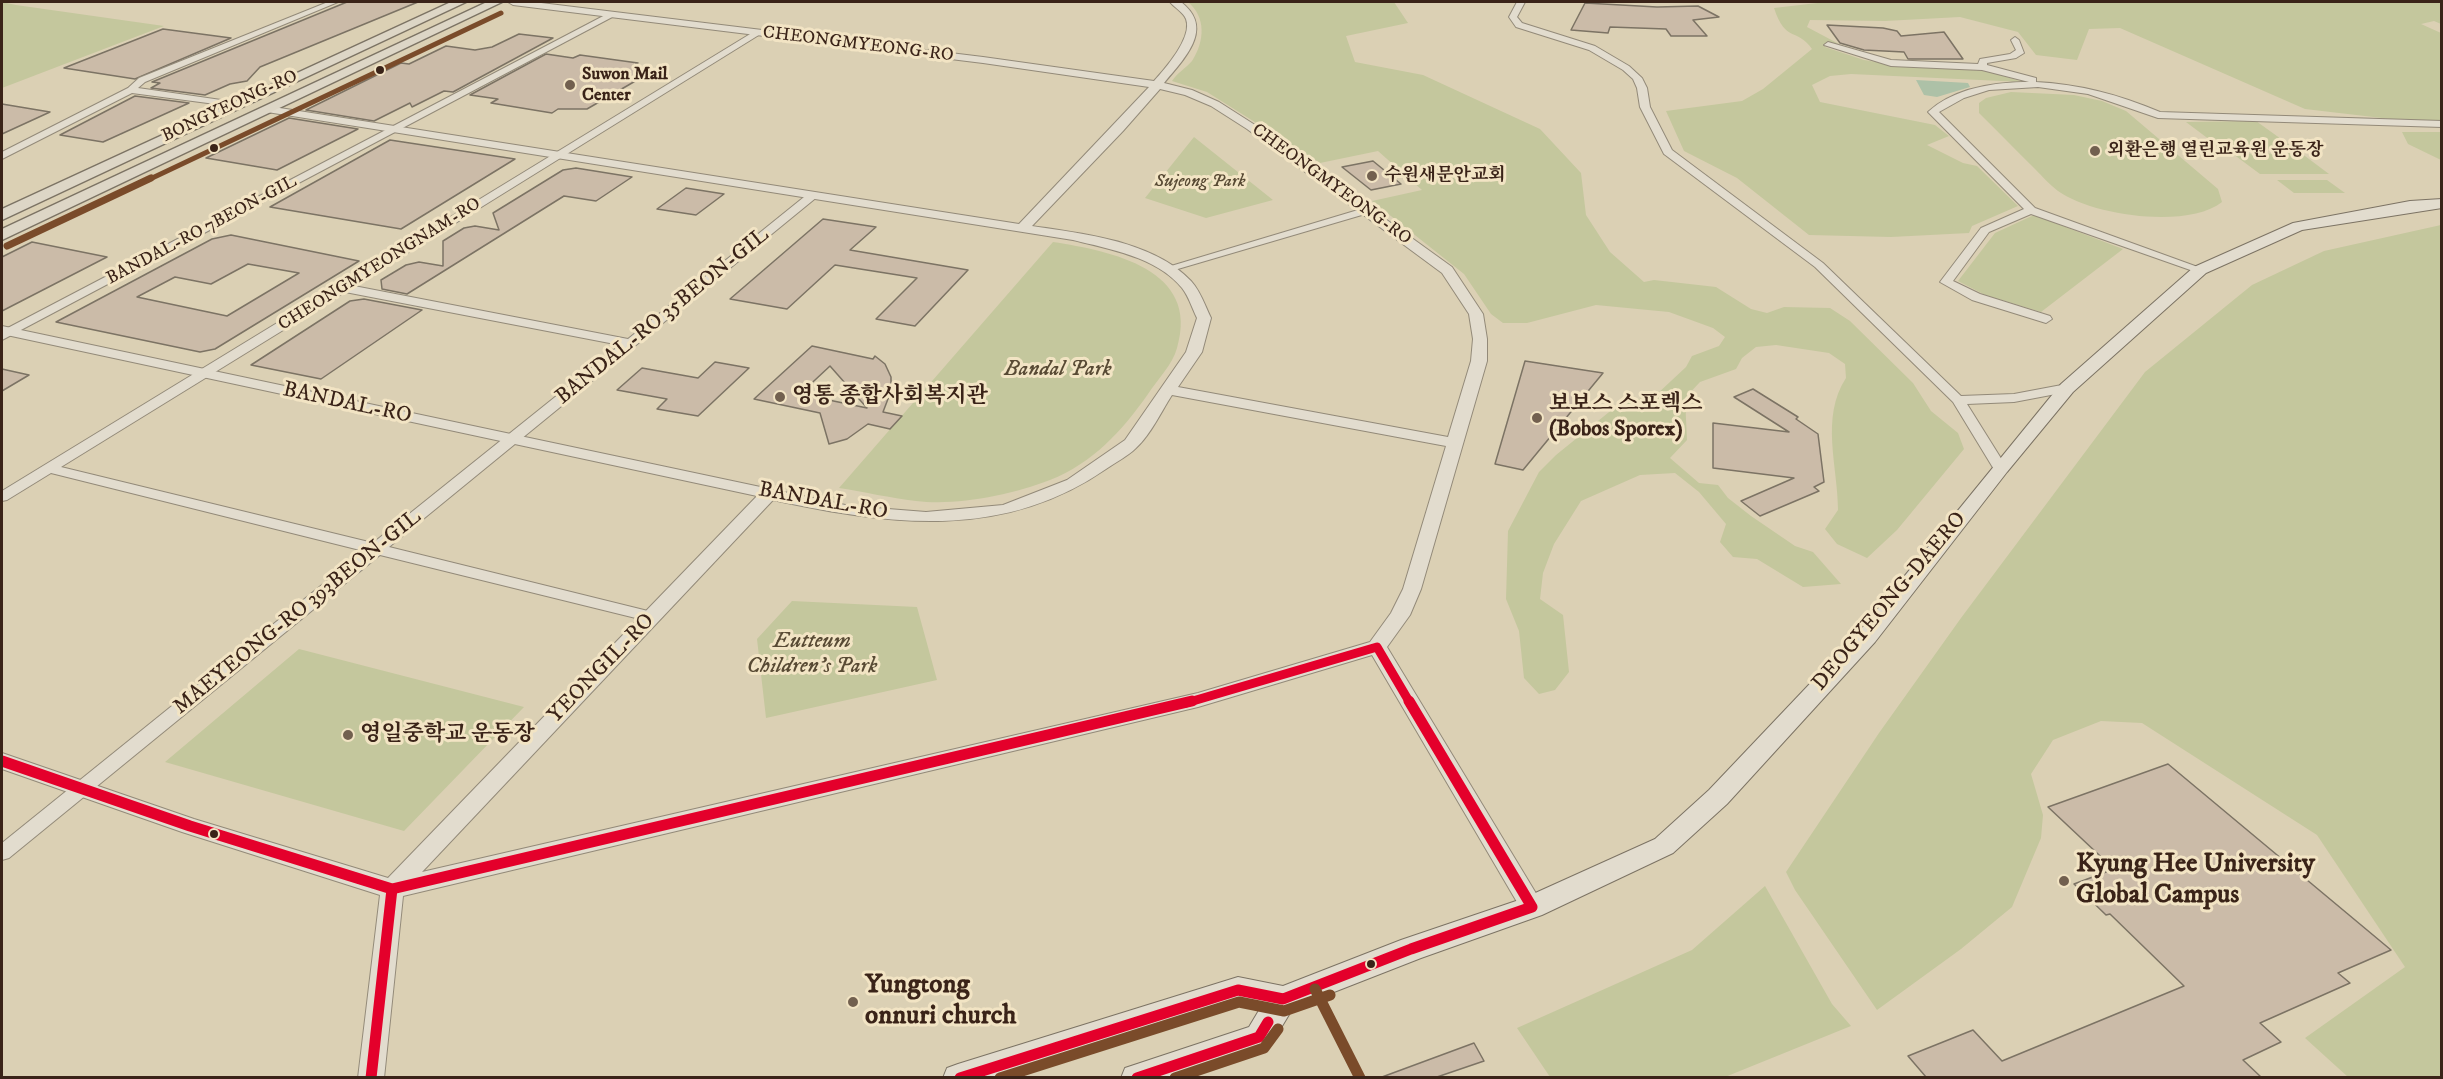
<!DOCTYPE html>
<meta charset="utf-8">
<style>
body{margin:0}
#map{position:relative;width:2443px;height:1079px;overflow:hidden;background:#dbd0b4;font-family:"IM FELL DW Pica",serif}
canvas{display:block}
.frame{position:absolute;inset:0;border:3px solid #3a2318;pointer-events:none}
</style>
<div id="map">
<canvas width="2443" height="1079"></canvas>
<div class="frame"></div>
</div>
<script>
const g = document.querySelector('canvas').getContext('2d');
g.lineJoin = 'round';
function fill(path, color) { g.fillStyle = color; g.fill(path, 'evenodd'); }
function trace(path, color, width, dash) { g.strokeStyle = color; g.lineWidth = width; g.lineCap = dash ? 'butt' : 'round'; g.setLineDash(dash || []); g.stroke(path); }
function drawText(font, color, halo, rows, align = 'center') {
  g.font = font + ' "IM FELL DW Pica","Noto Serif KR",serif'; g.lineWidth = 6; g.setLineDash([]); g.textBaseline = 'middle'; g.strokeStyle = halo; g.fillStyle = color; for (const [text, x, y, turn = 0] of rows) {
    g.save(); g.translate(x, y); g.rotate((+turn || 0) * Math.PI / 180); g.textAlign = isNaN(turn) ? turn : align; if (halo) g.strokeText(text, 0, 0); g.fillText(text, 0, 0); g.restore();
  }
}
fill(new Path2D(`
 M2,2L16,5L164,26L2,88Z
 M1188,2H1394L1408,23L1346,36L1355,62L1423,75L1540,129L1581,173L1586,215L1610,252L1644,282L1654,280L1716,287L1751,309L1767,313L1784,307L1830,308L1850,321L1913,383L1931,411L1958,433L1964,449L1897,530L1867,558L1837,544L1825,529L1838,510C1838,466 1820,418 1846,378L1845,364L1829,353L1776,345L1756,347L1742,358L1736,369L1700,382L1685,398L1687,440L1670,458L1699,483L1718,485L1728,498L1751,516L1795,546L1813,552L1841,584L1803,587L1757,559L1733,557L1720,542L1726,524L1699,492L1675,473L1640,475L1581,501L1554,544L1543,573L1540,599L1563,615L1569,672L1555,690L1539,694L1524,678L1519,631L1506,599L1508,531L1539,472L1556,455L1619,404L1656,395L1686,367L1692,356L1719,346L1725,337L1713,328L1669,312L1596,305L1527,323H1503L1491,314L1464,274L1372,201L1422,190L1378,151L1320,163L1207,92L1172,81C1177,73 1186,68 1192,61C1205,41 1206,17 1188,2Z
 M1826,2H2441V24L2434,21L2421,24L2441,33V120H2399L2305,109L2120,28L2089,29L2077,60L2036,55L2018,32L1960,17L1885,21L1810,20L1807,27L1839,44L1826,43L1825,47L1864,60L1895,65L1987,71L2023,82L1851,74L1830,76L1812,85L1820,102L1935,125L1949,136L1927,145L1963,163L1977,166L2018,206L1972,226L1969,233L1891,237L1809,235L1737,178L1684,151L1666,111L1742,101L1763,89L1812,49C1797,27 1786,44 1774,8Z
 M2011,92L2074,95L2102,101L2126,111L2218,189L2222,202C2188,229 2093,216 2058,191C2050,185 2042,176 2035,169C2016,150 1998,132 1979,113V103L1986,98Z
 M2256,121L2295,149H2222L2186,122Z
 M2402,132H2441V160L2408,144Z
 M1194,137L1273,200L1206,218L1145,198Z
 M2301,153L2329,174H2260L2233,154Z
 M2277,180H2327L2345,193H2294Z
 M2034,215L2123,249L2041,312L1985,295L1958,281L1995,233Z
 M2441,225V1077H2348L2305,1038L2405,967L2317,835L2142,723L2101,721L2053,740L2031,774L2043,815L2041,838L2012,907L1961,949L1877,1010L1795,890L1786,872L1879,733L1961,618L2145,372L2252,285L2324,251Z
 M1053,242C1111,251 1201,269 1177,348C1173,364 1157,380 1148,394C1122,431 1093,463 1050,480C1011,495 957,506 916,501C890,498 865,492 839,488Z
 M792,601L917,607L937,680L766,718L757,639Z
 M299,649L524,707L404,831L165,762Z
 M1765,886L1832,1004L1851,1026L1725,1077H1550L1517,1028L1692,950Z`), '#c4c79d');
fill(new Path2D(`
 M1916,80L1968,83L1970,87L1937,97L1924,95Z`), '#adc1a7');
const building = new Path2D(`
 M347,2H418L260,67L247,81L230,84L205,95L151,88L160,83L152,82Z
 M1585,3L1657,7L1698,6L1719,17L1693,20L1707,36H1671L1666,29L1610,27L1608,33L1571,30Z
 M1827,25L1883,28L1897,31L1901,36L1944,32L1963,59H1908L1904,52L1864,50L1840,43Z
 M163,29L231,38L135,79L64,68Z
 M519,34L553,38L453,92L444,91L412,107L410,103L374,121L306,110L401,63L409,64L446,46L475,50L492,47Z
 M546,54L573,58L580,55L638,63L633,66L647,68L642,71L651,72L587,109H558L552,113L491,103L498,99L470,95Z
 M135,96L189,103L103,142L60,135Z
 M2,104L50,112L2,134Z
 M289,118L358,129L277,170L206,158Z
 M390,140L515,159L401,229L270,207Z
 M1373,161L1401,184L1371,190L1342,167Z
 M576,168L632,177L596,201L564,196L407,294L382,289L381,280L406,265L419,262L443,266V241L464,228L475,226L499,230L493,213L563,170Z
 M686,188L724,194L696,215L657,209Z
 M823,219L876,227L850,250L968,270L915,326L876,319L917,278L835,265L787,309L730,299Z
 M231,235L359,261L215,349L200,352L56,322L212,239ZM248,264L299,273L227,316L137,297L175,277L211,284Z
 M32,242L107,257L2,311V257Z
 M364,299L422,310L321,379L251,365L350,301Z
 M812,346L873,359L875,356L885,364L891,377V391L883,412L902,416L890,429L868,424L847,439L829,444L820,413L754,399ZM830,366L867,408L800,394Z
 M1525,361L1603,373L1523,470L1495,464Z
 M715,362L749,368L698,416L657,409L667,399L617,390L642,368L698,378Z
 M2,369L29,375L2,391Z
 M1753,389L1798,417L1796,419L1818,434L1824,482L1814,487L1819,491L1760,516L1741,501L1794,478L1713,468V423L1789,432L1734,397Z
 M2168,764L2391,950L2338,973L2350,983L2260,1023L2281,1042L2243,1060L2261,1077H1926L1908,1056L1973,1030L2002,1061L2184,986L2110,914L2106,915L2074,884L2114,869L2048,807Z
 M1474,1043L1484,1061L1437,1077H1382Z`);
fill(building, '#cbbba8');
trace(building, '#7c7364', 1.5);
const minor = new Path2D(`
 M328,2H338L145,82L138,88L235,102L240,105L238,107L132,93L2,159V152L128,88L139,78Z
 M1517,2H1525L1517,17L1522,23L1595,46L1629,66L1642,78L1647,88L1650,107L1672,150L1823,263L1961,396L2014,394L2067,384L2072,385L2074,388L2072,391L2014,402L1967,404L2007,468L2005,471H1995L1953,402L1815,267L1664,154L1640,107L1637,88L1633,79L1623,70L1589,50L1516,27L1509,17Z
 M609,13L616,15L2,340V331Z
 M755,31L762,33L354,286L628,339L809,193H817V197L389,547L652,612L660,617L658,621L652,622L380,555L9,858L2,860V843L364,551L51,473L7,500L2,501V491ZM345,292L620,345L373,543L61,467Z
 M2015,37L2019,40L2024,53L2016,58L1987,63V65L2036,78V82C2080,84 2120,95 2160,112L2442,121V127L2158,118L2088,94L2038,87L1989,90L1964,98L1939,112L2035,208L2206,270L2204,272H2196L2031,214L1989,232L1953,281L1980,294L2050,316L2052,319L2046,323L1972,300L1940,282L1981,228L2024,209L1928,112C1954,88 1995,82 2029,82L1982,70L1891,66L1824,45L1828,42L1891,60L1978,64L1980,59L2010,54L2016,50L2011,40Z
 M1368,207L1372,208V212L1171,271L1167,272L1161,269Z`);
const tertiary = new Path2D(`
 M508,2H533L983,57L1154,81C1165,69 1193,37 1186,19C1183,12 1175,8 1170,2H1181C1215,28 1185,58 1164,83L1192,90L1219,102L1255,125L1452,267L1483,314L1487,339V361L1421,589L1410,615L1387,647L1540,900L1544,907L1540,914L1532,917L1524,914L1372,655L1198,707L403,896L384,1078H358L380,895L182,832L2,769V753L194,819L388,878L757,496L2,334V326L850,506L926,512L1003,505L1067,480L1125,440L1186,352L1197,318C1192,308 1189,297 1182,288C1157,257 1109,249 1073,240L267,112L261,109L267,106L1019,224L1149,87L983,63L513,5ZM1160,89L1185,95L1211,106L1247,129L1442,273L1469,314L1473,339L1471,361L1448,437L1178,387L1202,352L1211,318C1205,306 1201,292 1191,281C1154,241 1084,234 1032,226L1123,131ZM1172,395L1446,446L1403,589L1391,613L1370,642L1198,693L422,872L773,500C890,525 1002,541 1106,469C1116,462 1128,456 1136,448C1151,434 1161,412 1172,395Z`);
const secondary = new Path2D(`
 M2442,199V208L2302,230L2206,273L2073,392L2007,472L1875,642L1727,804L1673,853L1542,915L1421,958L1293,1008L1270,1046L1179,1078H1121L1125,1068L1249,1027L1261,1007L1238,1003L1004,1078H943L947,1068L958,1064L1238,977L1283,986L1401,940L1522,899L1655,839L1709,790L1859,632L2061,384L2194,267L2293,223L2410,201Z`);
const primary = new Path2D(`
 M451,2H466L2,220V209Z
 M487,2H502L2,240V229Z`);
trace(minor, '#938a79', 2);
trace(tertiary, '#938a79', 2);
trace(secondary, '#7c7364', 2);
trace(primary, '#7c7364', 3);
fill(minor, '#e2dcce');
fill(tertiary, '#e2dcce');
fill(secondary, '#e2dcce');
fill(primary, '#ddd6c6');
trace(new Path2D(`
 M1186,703L1377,647L1410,703`), '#e4002b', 9);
trace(new Path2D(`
 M2,761L190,826L392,889L1192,701
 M371,1078L392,889
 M960,1078L1238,990L1283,999L1411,949L1532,907L1409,701
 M1137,1078L1259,1037L1268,1022`), '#e4002b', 11);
trace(new Path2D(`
 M148,180L501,13`), '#7a4b2a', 5);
trace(new Path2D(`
 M7,246L151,178`), '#7a4b2a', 7);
trace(new Path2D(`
 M1315,989L1360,1078
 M1000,1078L1239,1002L1284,1011L1330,995
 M1175,1078L1264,1048L1278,1029`), '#7a4b2a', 11);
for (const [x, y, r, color] of [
 [380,70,5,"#3a2318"],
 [570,85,6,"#72604f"],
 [214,148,5,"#3a2318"],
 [2095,151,6,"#72604f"],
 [1372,176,6,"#72604f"],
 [780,397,6,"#72604f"],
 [1537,418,6,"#72604f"],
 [348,735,6,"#72604f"],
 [214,834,5,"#3a2318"],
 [2064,881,6,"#72604f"],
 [1371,964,5,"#3a2318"],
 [853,1002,6,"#72604f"]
]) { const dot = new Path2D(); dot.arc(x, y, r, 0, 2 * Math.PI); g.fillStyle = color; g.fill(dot); trace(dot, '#f2e4c4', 2); }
drawText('18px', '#3a2318', '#f2e4c4', [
 ["CHEONGMYEONG-RO",858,45,7],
 ["BONGYEONG-RO",230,107,-25],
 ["CHEONGMYEONG-RO",1331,185,36],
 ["BANDAL-RO 7BEON-GIL",202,231,-28],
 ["CHEONGMYEONGNAM-RO",380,265,-32]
]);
drawText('bold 18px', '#3a2318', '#f2e4c4', [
 ["Suwon Mail",582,75],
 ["Center",582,96],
 ["외환은행 열린교육원 운동장",2107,151],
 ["수원새문안교회",1384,176]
], 'left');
drawText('italic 18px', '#584a34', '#f2e4c4', [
 ["Sujeong Park",1200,182]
]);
drawText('22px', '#3a2318', '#f2e4c4', [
 ["BANDAL-RO 35BEON-GIL",663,317,-39],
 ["BANDAL-RO",347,404,12],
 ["BANDAL-RO",823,502,10],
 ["DEOGYEONG-DAERO",1890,602,-50],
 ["MAEYEONG-RO 393BEON-GIL",298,613,-39],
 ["YEONGIL-RO",602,669,-46]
]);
drawText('italic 22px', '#584a34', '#f2e4c4', [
 ["Bandal Park",1058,370],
 ["Eutteum",812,642],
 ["Children's Park",812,667]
]);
drawText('bold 22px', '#3a2318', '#f2e4c4', [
 ["영통 종합사회복지관",792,397],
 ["보보스 스포렉스",1549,405],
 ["(Bobos Sporex)",1549,430],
 ["영일중학교 운동장",360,735]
], 'left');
drawText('bold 27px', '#3a2318', '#f2e4c4', [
 ["Kyung Hee University",2076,865],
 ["Global Campus",2076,896],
 ["Yungtong",865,986],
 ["onnuri church",865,1017]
], 'left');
</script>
